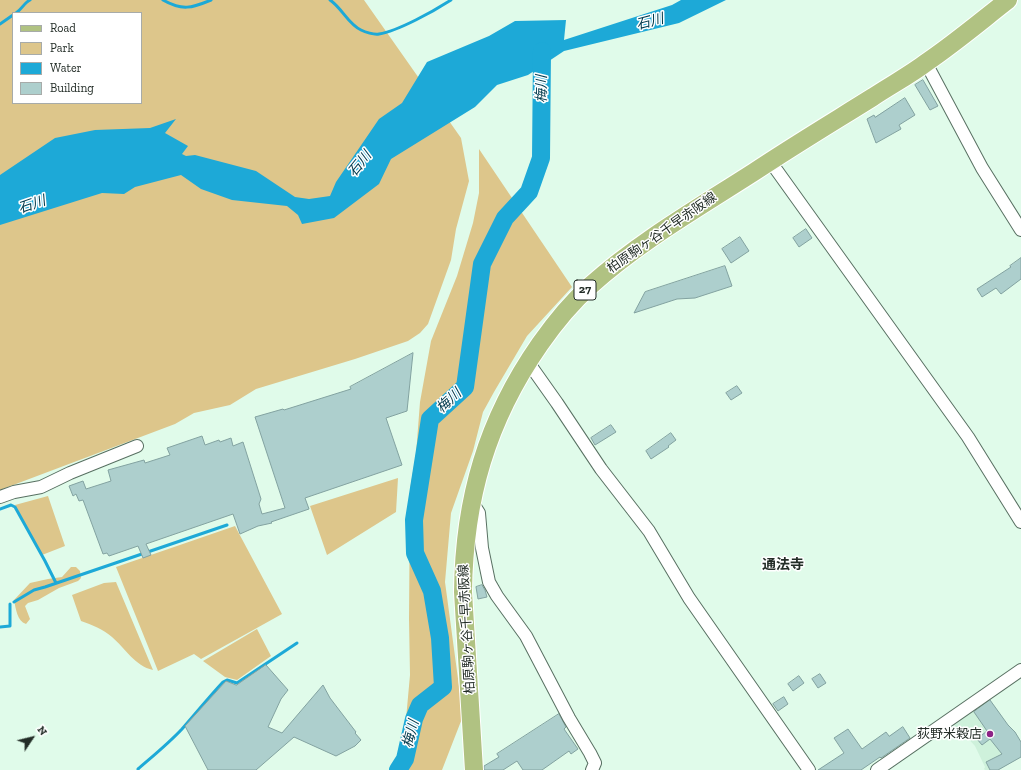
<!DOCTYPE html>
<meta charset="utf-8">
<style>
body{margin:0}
#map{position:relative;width:1021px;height:770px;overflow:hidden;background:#e0fbea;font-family:"Zilla Slab",serif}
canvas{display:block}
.legend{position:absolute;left:12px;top:12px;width:130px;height:92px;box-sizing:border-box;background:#fff;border:1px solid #a7aba9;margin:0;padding:5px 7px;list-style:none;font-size:12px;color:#232d27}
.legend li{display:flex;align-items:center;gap:8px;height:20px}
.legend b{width:20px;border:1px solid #a7aba9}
.north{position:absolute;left:12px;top:718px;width:40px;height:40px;-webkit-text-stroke:3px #fff;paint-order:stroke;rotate:55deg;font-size:11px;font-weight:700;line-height:16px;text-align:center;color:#232d27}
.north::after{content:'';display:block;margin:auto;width:14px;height:18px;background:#232d27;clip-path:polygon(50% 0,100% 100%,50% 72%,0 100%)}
</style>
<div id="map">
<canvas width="1021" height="770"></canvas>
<ul class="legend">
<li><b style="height:5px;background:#b0c282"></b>Road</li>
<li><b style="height:11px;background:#ddc68b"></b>Park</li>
<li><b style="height:11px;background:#1da9d7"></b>Water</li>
<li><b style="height:11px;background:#adcfcd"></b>Building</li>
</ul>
<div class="north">N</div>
</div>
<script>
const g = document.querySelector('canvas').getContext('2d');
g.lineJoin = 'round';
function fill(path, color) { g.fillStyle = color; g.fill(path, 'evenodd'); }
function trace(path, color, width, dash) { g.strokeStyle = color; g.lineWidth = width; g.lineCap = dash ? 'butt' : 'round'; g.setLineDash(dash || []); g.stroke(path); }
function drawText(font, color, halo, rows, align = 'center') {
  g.font = font + ' "Zilla Slab","Noto Sans JP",serif'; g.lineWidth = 3; g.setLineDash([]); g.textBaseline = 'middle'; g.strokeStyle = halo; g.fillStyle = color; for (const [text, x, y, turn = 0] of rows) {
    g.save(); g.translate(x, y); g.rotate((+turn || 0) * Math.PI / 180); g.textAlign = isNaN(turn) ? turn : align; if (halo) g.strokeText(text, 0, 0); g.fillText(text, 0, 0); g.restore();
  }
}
fill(new Path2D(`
 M988,697L1008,725L1015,732L1021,742V757L999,770H985L984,769L985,767L975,746L963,733L952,723Z`), '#cef1db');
fill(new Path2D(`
 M0,0H364L461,138L469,181L456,229L451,260L428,324L420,333L408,341L355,359L256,389L230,405L194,413L175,424L0,490ZM13,13H141V103H13Z
 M479,149L572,287L527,336L494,392L483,412L473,451L451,513L445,582L463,716L442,770H393L404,741L410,675L409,619L410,489L416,454L420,402L431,341L457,276L473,223L479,193Z
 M398,478L396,512L327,555L310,506Z
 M48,496L65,546L42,555L15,505Z
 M235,526L282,614L201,659L194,654L158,671L116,567Z
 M71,567H76L80,571L81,578L78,581L59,588L38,600L28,603L25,606L30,619L26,624C17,621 16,609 14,600L30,583L48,579L62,577Z
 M116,582L153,670C135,666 125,648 112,637C103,629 92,625 81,621L72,595L104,583Z
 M257,629L271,656L237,680L225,677L203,661Z`), '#ddc68b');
fill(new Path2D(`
 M681,0H726L679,23L564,51L528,75L497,85L475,107L391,159L379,184L334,218L302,224L298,215L287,206L232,200L201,189L181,175L135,187L124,194L102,193L0,225V175L55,138L95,130L150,128L176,119L165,133L188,146L182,154L186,156L195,155L256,171L295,197L309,199L330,196L336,182L379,119L402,103L427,62L489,36L515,21L566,20L564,40L672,5Z`), '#1da9d7');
trace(new Path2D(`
 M163,0C182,11 192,8 211,0
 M330,0C342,8 348,24 361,30C365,32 374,35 379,34C398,31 434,11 451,0
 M16,13C22,9 24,3 30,0
 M0,24L13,15
 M0,509L11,505L15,507L45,561L56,583
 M14,602L34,590L45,587L227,525
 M0,627L10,626V604
 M138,770V769C153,756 169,743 182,729C196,713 209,697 223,682L227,680L237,683L297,643`), '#1da9d7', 3);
trace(new Path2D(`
 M398,770L405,759L414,719L420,705L443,687L440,638L432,591L415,553L414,520L430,419L465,387L482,264L505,218L529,192L541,158L542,51`), '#1da9d7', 18);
const building = new Path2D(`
 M923,80L938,106L930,110L915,85Z
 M905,98L915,115L899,125L901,129L876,143L867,119L874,115L875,117Z
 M806,229L812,238L799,247L793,238Z
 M740,237L749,251L731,263L722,249Z
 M1021,258V279L1001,294L996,288L982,297L977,289L1011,267L1010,266Z
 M725,266L732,286L695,298L677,299L634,313L645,292Z
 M413,353L407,411L386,418L402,465L305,498L309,509L271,522L272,523L258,526L240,534L233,514L146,544L151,555L143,558L138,546L109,556L107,553L103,554L83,500L79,501L76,494L73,496L69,486L83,481L86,489L111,481L108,470L144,460L145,463L170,455L167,448L202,436L205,445L219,440L220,442L231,438L233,446L243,442L261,499L259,504L262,514L285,508L255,417L283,409L284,410L351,389L350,387Z
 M737,386L742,393L731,400L726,393Z
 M611,425L616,432L595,445L591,438Z
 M671,433L676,440L668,446L669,447L651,459L646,451Z
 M482,585L485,590L487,597L478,599L476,587Z
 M266,665L288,690L281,699L268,727L282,733L323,685L330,698L356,732L355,733L361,740L355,746L336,756L294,737L256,770H208L185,726L226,681L236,685Z
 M820,674L826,683L818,688L812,679Z
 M799,676L804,683L793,691L788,684Z
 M784,697L788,704L778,711L773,704Z
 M990,700L1008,725L1015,732L1021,742V757L998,770H990L986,762L1002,754L990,739L982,745L977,739L987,731L974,712Z
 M559,714L566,727L564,729L578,749L571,754L569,751L542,770H523L517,761L503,770H484V766L499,757L497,754Z
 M903,727L910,738L881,758L880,757L861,770H818L844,753L834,738L848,729L862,749L886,732L889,736Z`);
fill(building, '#adcfcd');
trace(building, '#82a2a0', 1);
const minor = new Path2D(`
 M926,63L982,168L1021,230
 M770,161L968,437L1021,522
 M528,362L557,403L601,469L649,531L689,598L809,770
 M0,497L14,492L41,487L70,473L137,446
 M472,502L479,513L482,548L489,582L497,596L526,636L569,718L590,753L595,763L592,770
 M877,770L1021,670`);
const primary = new Path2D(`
 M474,770L463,592C464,499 487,420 540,344C554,324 571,303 590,286C640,241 698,208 754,172C793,146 833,122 873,97C891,85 910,75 927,62C955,43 981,21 1008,0`);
trace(minor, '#587062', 14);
trace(primary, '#fff', 20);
trace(minor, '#fff', 12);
trace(primary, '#b0c282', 18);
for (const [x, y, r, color] of [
 [990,734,4,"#8d2286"]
]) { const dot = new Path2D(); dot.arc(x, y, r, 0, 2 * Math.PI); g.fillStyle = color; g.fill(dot); trace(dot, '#fff', 1.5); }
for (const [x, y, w] of [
 [585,290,22]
]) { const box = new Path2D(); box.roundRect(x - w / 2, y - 10, w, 20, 3); g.fillStyle = '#fff'; g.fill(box); trace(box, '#232d27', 1); }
drawText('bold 12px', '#232d27', null, [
 ["27",585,290]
]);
drawText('13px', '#232d27', '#fff', [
 ["柏原駒ヶ谷千早赤阪線",662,233,-35],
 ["柏原駒ヶ谷千早赤阪線",467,629,-93]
]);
drawText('13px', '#232d27', '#fff', [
 ["荻野米穀店",982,734]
], 'right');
drawText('italic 14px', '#00394c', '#fff', [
 ["石川",650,22,-15],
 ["梅川",542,89,-90],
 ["石川",360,164,-51],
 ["石川",32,205,-19],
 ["梅川",449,401,-43],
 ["梅川",411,734,-76]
]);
drawText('bold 14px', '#232d27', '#fff', [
 ["通法寺",783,565]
]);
</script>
